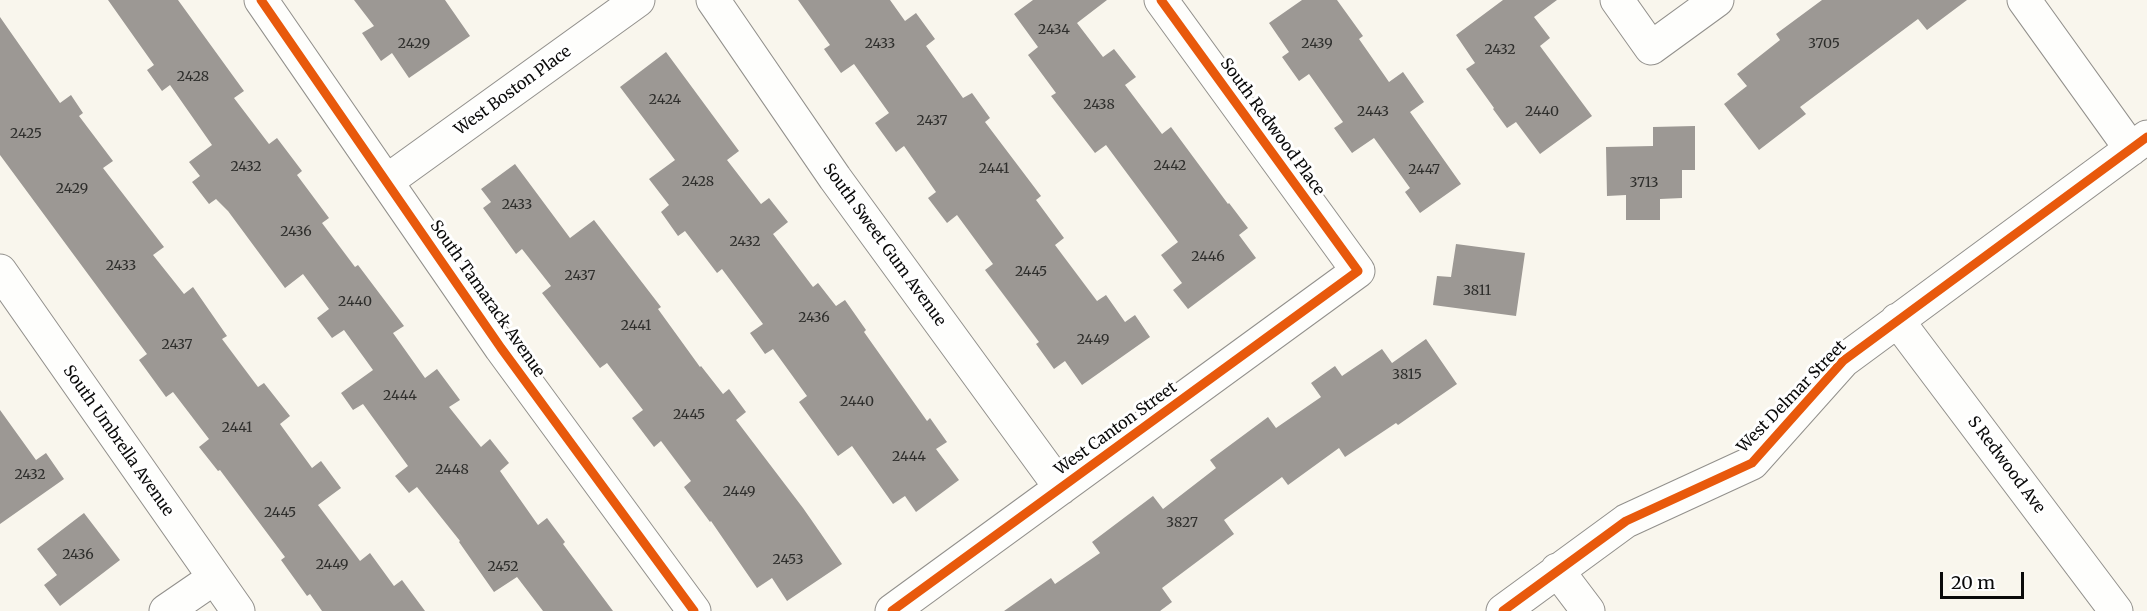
<!DOCTYPE html>
<style>
body{margin:0}
#map{position:relative;width:2147px;height:611px;overflow:hidden;background:#f9f6ed;font-family:Merriweather,serif}
canvas{display:block}
.scale{position:absolute;left:1940px;top:572px;width:84px;height:27px;box-sizing:border-box;border:3px solid #0a0a0a;border-top:0;padding-left:8px;font-size:18px;line-height:21px;white-space:nowrap;color:#0a0a0a;-webkit-text-stroke:4px #fff;paint-order:stroke}
</style>
<div id="map">
<canvas width="2147" height="611"></canvas>
<div class="scale">20 m</div>
</div>
<script>
const g = document.querySelector('canvas').getContext('2d');
g.lineJoin = 'round';
function fill(path, color) { g.fillStyle = color; g.fill(path, 'evenodd'); }
function trace(path, color, width, dash) { g.strokeStyle = color; g.lineWidth = width; g.lineCap = dash ? 'butt' : 'round'; g.setLineDash(dash || []); g.stroke(path); }
function drawText(font, color, halo, rows, align = 'center') {
  g.font = font + ' Merriweather,serif'; g.lineWidth = 6; g.setLineDash([]); g.textBaseline = 'middle'; g.strokeStyle = halo; g.fillStyle = color; for (const [text, x, y, turn = 0] of rows) {
    g.save(); g.translate(x, y); g.rotate((+turn || 0) * Math.PI / 180); g.textAlign = isNaN(turn) ? turn : align; if (halo) g.strokeText(text, 0, 0); g.fillText(text, 0, 0); g.restore();
  }
}
fill(new Path2D(`
 M108,0H178L244,91L234,98L269,144L277,138L302,171L297,175L329,218L322,223L355,267L358,265L404,326L393,333L425,378L437,369L460,400L449,407L481,447L490,439L509,463L500,471L538,525L547,518L565,542L563,544L613,611H543L517,577L494,592L459,542L460,541L417,487L409,493L395,476L408,466L363,404L353,410L341,393L373,370L344,330L332,338L317,318L329,309L303,274L285,288L228,211L216,199L209,204L192,182L200,176L189,162L212,145L170,85L162,91L147,70L154,65Z
 M354,0H445L470,36L409,78L392,53L381,61L362,33L374,26Z
 M798,0H890L905,21L916,13L935,39L926,46L963,98L972,93L990,118L985,122L1041,196L1036,200L1064,238L1055,245L1097,301L1106,295L1125,322L1135,315L1150,337L1082,385L1065,361L1054,369L1036,344L1039,342L985,270L993,264L957,215L947,223L928,198L936,192L904,146L896,152L875,123L889,113L854,64L841,73L824,49L830,45Z
 M1033,0H1107L1077,23L1103,57L1114,49L1136,77L1125,85L1162,134L1171,127L1228,204L1229,203L1248,228L1239,235L1256,258L1188,309L1173,290L1182,283L1161,255L1178,242L1106,145L1095,153L1051,96L1056,93L1028,55L1038,47L1014,14Z
 M1302,0H1337L1363,36L1359,39L1389,82L1403,72L1424,102L1410,112L1461,184L1420,213L1405,192L1410,188L1374,138L1352,153L1334,128L1343,122L1309,74L1299,81L1282,57L1289,52L1269,23Z
 M1503,0H1557L1534,17L1550,38L1540,46L1592,116L1540,154L1516,122L1507,128L1493,109L1494,108L1466,69L1475,63L1456,35Z
 M1822,0H1967L1927,30L1918,19L1800,107L1806,114L1759,150L1724,104L1747,86L1737,74L1780,40L1776,34Z
 M0,17L60,103L71,95L83,113L79,116L113,161L103,168L164,247L153,255L184,294L193,287L227,336L222,339L258,387L264,383L290,416L280,424L312,468L321,461L341,488L318,505L360,561L370,553L394,586L402,580L425,611H322L310,594L307,596L281,560L285,557L220,470L218,471L199,447L209,439L173,392L166,397L139,360L147,354L0,155Z
 M666,52L739,151L727,160L761,204L769,198L788,222L773,234L813,287L818,283L836,306L845,300L866,330L864,332L927,421L930,418L947,442L936,449L959,480L916,512L905,496L893,504L852,446L838,456L799,402L807,396L773,349L765,354L750,333L763,324L722,269L717,273L685,231L678,236L661,212L669,205L649,179L675,160L620,87Z
 M1695,126V170H1682V198L1660,199V220H1626V195L1607,196L1606,147L1653,146V127Z
 M515,164L570,238L594,220L661,307L658,309L700,367L701,366L723,394L729,389L746,412L736,420L803,508L842,564L787,601L772,578L757,588L711,521L710,522L684,487L691,481L661,441L654,447L632,418L643,410L607,363L600,368L542,293L551,286L522,249L516,254L483,208L491,202L481,189Z
 M1456,244L1525,253L1516,316L1433,305L1437,276L1451,277Z
 M1426,339L1457,384L1398,425L1396,423L1345,457L1339,448L1288,485L1282,477L1224,520L1234,534L1162,588L1172,602L1160,611H1004L1051,578L1055,584L1100,553L1092,542L1153,496L1163,509L1216,468L1210,460L1268,417L1276,428L1321,397L1311,383L1335,366L1342,376L1382,349L1392,363Z
 M0,410L36,460L46,453L64,479L0,524Z
 M84,513L120,560L60,606L44,585L57,575L37,549Z`), '#9c9894');
const minor = new Path2D(`
 M261,0L501,348L694,611
 M713,0L835,178L1061,488
 M1617,0L1651,48L1717,0
 M2024,0L2131,149
 M387,181L638,0
 M0,271L238,611
 M1897,320L2116,611
 M1557,570L1588,611
 M166,611L214,578
 M892,611L1358,271L1161,0
 M1503,611L1626,521L1752,463L1843,361L2147,137`);
trace(minor, '#92908c', 35);
trace(minor, '#fefefc', 33);
trace(new Path2D(`
 M261,0L501,348L694,611
 M892,611L1358,271L1161,0
 M1503,611L1626,521L1752,463L1843,361L2147,137`), '#e8590c', 9);
drawText('14px', '#2e2e2c', null, [
 ["2434",1054,30],
 ["2429",414,44],
 ["2433",880,44],
 ["2439",1317,44],
 ["3705",1824,44],
 ["2432",1500,50],
 ["2428",193,77],
 ["2424",665,100],
 ["2438",1099,105],
 ["2443",1373,112],
 ["2440",1542,112],
 ["2437",932,121],
 ["2425",26,134],
 ["2442",1170,166],
 ["2432",246,167],
 ["2441",994,169],
 ["2447",1424,170],
 ["2428",698,182],
 ["3713",1644,183],
 ["2429",72,189],
 ["2433",517,205],
 ["2436",296,232],
 ["2432",745,242],
 ["2446",1208,257],
 ["2433",121,266],
 ["2445",1031,272],
 ["2437",580,276],
 ["3811",1477,291],
 ["2440",355,302],
 ["2436",814,318],
 ["2441",636,326],
 ["2449",1093,340],
 ["2437",177,345],
 ["3815",1407,375],
 ["2444",400,396],
 ["2440",857,402],
 ["2445",689,415],
 ["2441",237,428],
 ["2444",909,457],
 ["2448",452,470],
 ["2432",30,475],
 ["2449",739,492],
 ["2445",280,513],
 ["3827",1182,523],
 ["2436",78,555],
 ["2453",788,560],
 ["2449",332,565],
 ["2452",503,567]
]);
drawText('16px', '#0a0a0a', '#fff', [
 ["West Boston Place",513,91,-36],
 ["South Redwood Place",1272,127,54],
 ["South Sweet Gum Avenue",884,245,54],
 ["South Tamarack Avenue",487,299,55],
 ["West Delmar Street",1792,397,-46],
 ["West Canton Street",1116,429,-36],
 ["South Umbrella Avenue",118,441,55],
 ["S Redwood Ave",2006,465,53]
]);
</script>
